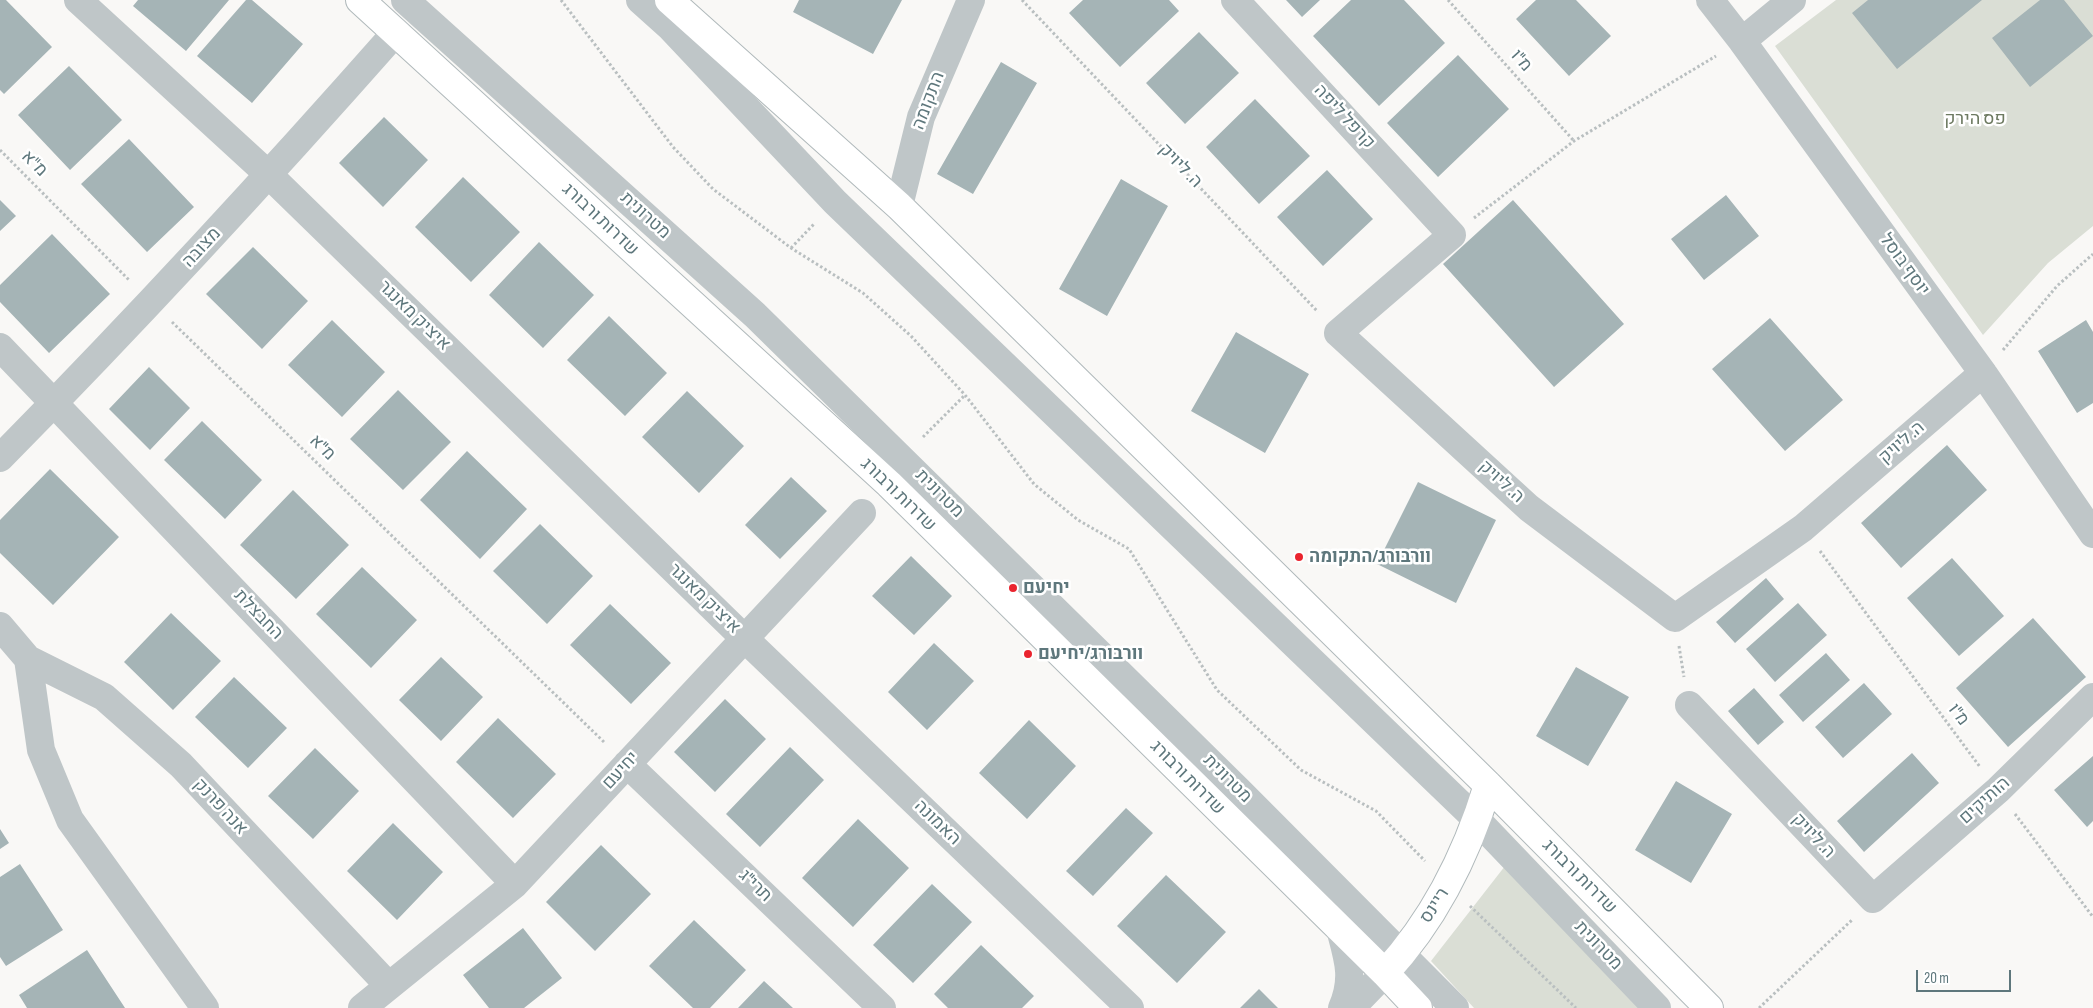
<!DOCTYPE html>
<meta charset="utf-8">
<style>
body{margin:0}
#map{position:relative;width:2093px;height:1008px;overflow:hidden;background:#f9f8f6;font-family:"Sofia Sans Condensed",sans-serif}
canvas{display:block}
.scale{position:absolute;left:1916px;top:970px;width:95px;height:22px;box-sizing:border-box;border:2px solid #5e777c;border-top:0;padding-left:6px;font-size:15px;line-height:18px;white-space:nowrap;color:#5e777c;-webkit-text-stroke:4px #fff;paint-order:stroke}
</style>
<div id="map">
<canvas width="2093" height="1008"></canvas>
<div class="scale">20 m</div>
</div>
<script>
const g = document.querySelector('canvas').getContext('2d');
g.lineJoin = 'round';
function fill(path, color) { g.fillStyle = color; g.fill(path, 'evenodd'); }
function trace(path, color, width, dash) { g.strokeStyle = color; g.lineWidth = width; g.lineCap = dash ? 'butt' : 'round'; g.setLineDash(dash || []); g.stroke(path); }
function drawText(font, color, halo, rows, align = 'center') {
  g.font = font + ' "Sofia Sans Condensed",Heebo,sans-serif'; g.lineWidth = 5; g.setLineDash([]); g.textBaseline = 'middle'; g.strokeStyle = halo; g.fillStyle = color; for (const [text, x, y, turn = 0] of rows) {
    g.save(); g.translate(x, y); g.rotate((+turn || 0) * Math.PI / 180); g.textAlign = isNaN(turn) ? turn : align; if (halo) g.strokeText(text, 0, 0); g.fillText(text, 0, 0); g.restore();
  }
}
fill(new Path2D(`
 M1836,0H2093V226L2048,263L1983,335L1775,46Z
 M1505,866L1640,1008H1474L1431,961Z`), '#daded5');
fill(new Path2D(`
 M0,0H6L52,47L4,94L0,90Z
 M138,0H229L186,51L133,6Z
 M246,0H252L303,44L252,103L197,56Z
 M799,0H902L873,54L793,12Z
 M1083,0H1169L1179,11L1120,67L1069,13Z
 M1286,0H1320L1302,17Z
 M1351,0H1404L1445,43L1379,106L1313,36Z
 M1536,0H1576L1611,36L1569,76L1516,19Z
 M1868,0H1982L1897,69L1852,13Z
 M2040,0H2064L2093,36L2030,87L1992,38Z
 M1199,32L1239,73L1185,124L1146,83Z
 M1458,55L1509,109L1438,177L1387,123Z
 M1001,62L1037,83L973,194L937,174Z
 M69,66L122,120L70,170L18,115Z
 M1255,99L1310,156L1259,204L1206,147Z
 M384,117L428,160L383,207L339,163Z
 M129,139L194,207L147,252L81,184Z
 M1327,170L1373,219L1323,266L1277,217Z
 M463,177L520,232L471,282L415,227Z
 M1121,179L1168,206L1107,316L1059,289Z
 M1726,195L1759,236L1704,280L1671,239Z
 M0,200L16,216L0,231Z
 M1513,200L1624,324L1554,387L1443,264Z
 M52,234L110,294L49,353L0,302V285Z
 M539,242L594,295L543,348L489,295Z
 M253,247L308,301L262,349L206,294Z
 M609,316L667,373L625,416L567,360Z
 M1770,318L1843,400L1785,451L1712,369Z
 M332,320L385,372L342,417L288,365Z
 M2086,320L2093,332V403L2077,413L2038,351Z
 M1236,332L1309,374L1265,453L1191,411Z
 M149,367L190,408L150,450L109,409Z
 M398,390L451,442L403,490L350,439Z
 M687,391L744,446L699,493L642,437Z
 M202,421L262,480L225,519L164,460Z
 M1947,445L1987,490L1901,568L1861,523Z
 M467,451L527,509L480,559L420,500Z
 M50,469L119,537L53,605L0,553V520Z
 M791,477L827,511L780,559L745,525Z
 M1418,482L1496,520L1456,603L1377,564Z
 M293,490L349,545L296,599L240,545Z
 M540,524L593,576L547,624L493,571Z
 M911,556L952,596L914,635L872,596Z
 M1952,558L2004,616L1959,656L1907,598Z
 M362,567L417,620L371,668L316,614Z
 M1766,578L1784,599L1735,643L1716,622Z
 M1798,603L1827,635L1775,682L1746,649Z
 M610,604L671,663L631,704L570,645Z
 M171,613L221,661L173,710L124,662Z
 M2033,618L2086,677L2008,747L1956,688Z
 M934,643L974,681L927,730L888,692Z
 M1826,653L1850,680L1803,722L1779,695Z
 M441,657L483,697L441,741L399,700Z
 M1576,667L1629,697L1588,766L1536,736Z
 M234,677L287,728L248,768L195,717Z
 M1864,683L1892,714L1843,758L1815,727Z
 M1754,688L1784,722L1758,745L1728,711Z
 M725,699L766,739L715,792L674,752Z
 M498,718L556,774L513,818L456,762Z
 M1029,720L1076,766L1027,819L979,773Z
 M790,747L824,780L760,847L726,814Z
 M315,748L359,791L313,839L268,796Z
 M1912,753L1939,783L1864,852L1837,821Z
 M2093,756V821L2087,827L2054,790Z
 M1676,781L1732,814L1691,883L1635,850Z
 M1126,808L1153,833L1093,896L1066,871Z
 M858,819L909,868L853,927L802,878Z
 M393,823L443,872L397,920L347,871Z
 M0,829L9,843L0,849Z
 M601,845L651,894L595,951L546,902Z
 M20,864L63,930L6,966L0,957V877Z
 M1166,875L1226,932L1177,983L1117,926Z
 M932,884L972,922L913,983L873,945Z
 M694,920L746,970L710,1008H693L649,966Z
 M523,928L562,978L524,1008H489L463,975Z
 M981,945L1034,996L1022,1008H948L934,994Z
 M87,950L125,1008H27L19,995Z
 M764,981L793,1008H738Z
 M1259,989L1278,1008H1240Z`), '#a5b4b6');
const major = new Path2D(`
 M360,0L889,484L1385,973L1418,1008
 M669,0L899,206L1488,785L1709,1008
 M1385,973C1434,920 1467,854 1488,785`);
trace(major, '#b0b9bb', 30);
trace(new Path2D(`
 M561,0L673,147L713,189L791,248L863,293L911,336L965,395L1034,484L1078,520L1129,549L1217,690L1301,770L1376,811L1425,861
 M1022,0L1318,312
 M1448,0L1574,141
 M0,150L130,281
 M1474,218L1574,141L1716,56
 M791,248L814,224
 M172,322L605,743
 M2003,350L2057,286L2093,254
 M923,437L965,395
 M1820,551L1980,767
 M1679,646L1684,677
 M2015,814L2093,917
 M1470,906L1576,1008
 M1759,1008L1853,919`), '#b9bfc0', 3, [2.5, 2.5]);
trace(new Path2D(`
 M78,0L269,175L744,638L1130,1008
 M405,0L755,315L1238,790L1455,1008
 M640,0L669,26L835,202L1477,820L1657,1008
 M1235,0L1452,235L1338,333L1529,508L1675,618L1803,528L1983,373
 M1710,0L1742,41L1983,373L2093,534
 M1742,41L1792,0
 M899,206L921,117L971,0
 M0,347L515,884
 M0,458C137,319 268,177 396,32
 M0,626L28,659L41,750L70,820L205,1008
 M28,659L104,697L181,765L389,986
 M1689,705L1873,899L1998,790L2093,697
 M627,764L882,1008
 M1340,929C1348,959 1355,978 1342,1008
 M362,1008L515,884L862,513
 M1351,1008L1385,973`), '#bfc6c8', 28);
trace(major, '#fff', 28);
for (const [x, y, r, color] of [
 [1299,557,5,"#ea242e"],
 [1013,588,5,"#ea242e"],
 [1028,654,5,"#ea242e"]
]) { const dot = new Path2D(); dot.arc(x, y, r, 0, 2 * Math.PI); g.fillStyle = color; g.fill(dot); trace(dot, '#fff', 2); }
drawText('18px', '#5e777c', '#fff', [
 ["מ\"ו",1521,61,48],
 ["התקומה",929,101,-69],
 ["קרפל ליפה",1344,117,47],
 ["מ\"א",34,164,45],
 ["ה. ליויק",1180,166,46],
 ["מטרונית",645,216,42],
 ["שדרות ורבורג",600,220,43],
 ["מצובה",202,248,-47],
 ["יוסף בוסל",1904,265,54],
 ["איציק מאנגר",414,316,44],
 ["ה. ליויק",1902,443,-41],
 ["מ\"א",322,448,44],
 ["ה. ליויק",1501,482,42],
 ["מטרונית",939,494,45],
 ["שדרות ורבורג",898,495,44],
 ["איציק מאנגר",704,599,44],
 ["החבצלת",258,615,46],
 ["מ\"ו",1958,715,53],
 ["יחיעם",621,771,-47],
 ["שדרות ורבורג",1187,778,45],
 ["מטרונית",1227,779,45],
 ["הותיקים",1985,801,-42],
 ["אנה פרנק",220,807,47],
 ["האמונה",937,823,44],
 ["ה. ליויק",1813,836,47],
 ["שדרות ורבורג",1579,877,45],
 ["תרי\"ג",755,886,44],
 ["ריינס",1435,906,-57],
 ["מטרונית",1598,946,46]
]);
drawText('18px', '#6d7a61', '#fff', [
 ["פס הירק",1975,119]
]);
drawText('bold 18px', '#5e777c', '#fff', [
 ["וורבורג/התקומה",1309,557],
 ["יחיעם",1023,588],
 ["וורבורג/יחיעם",1038,654]
], 'left');
</script>
